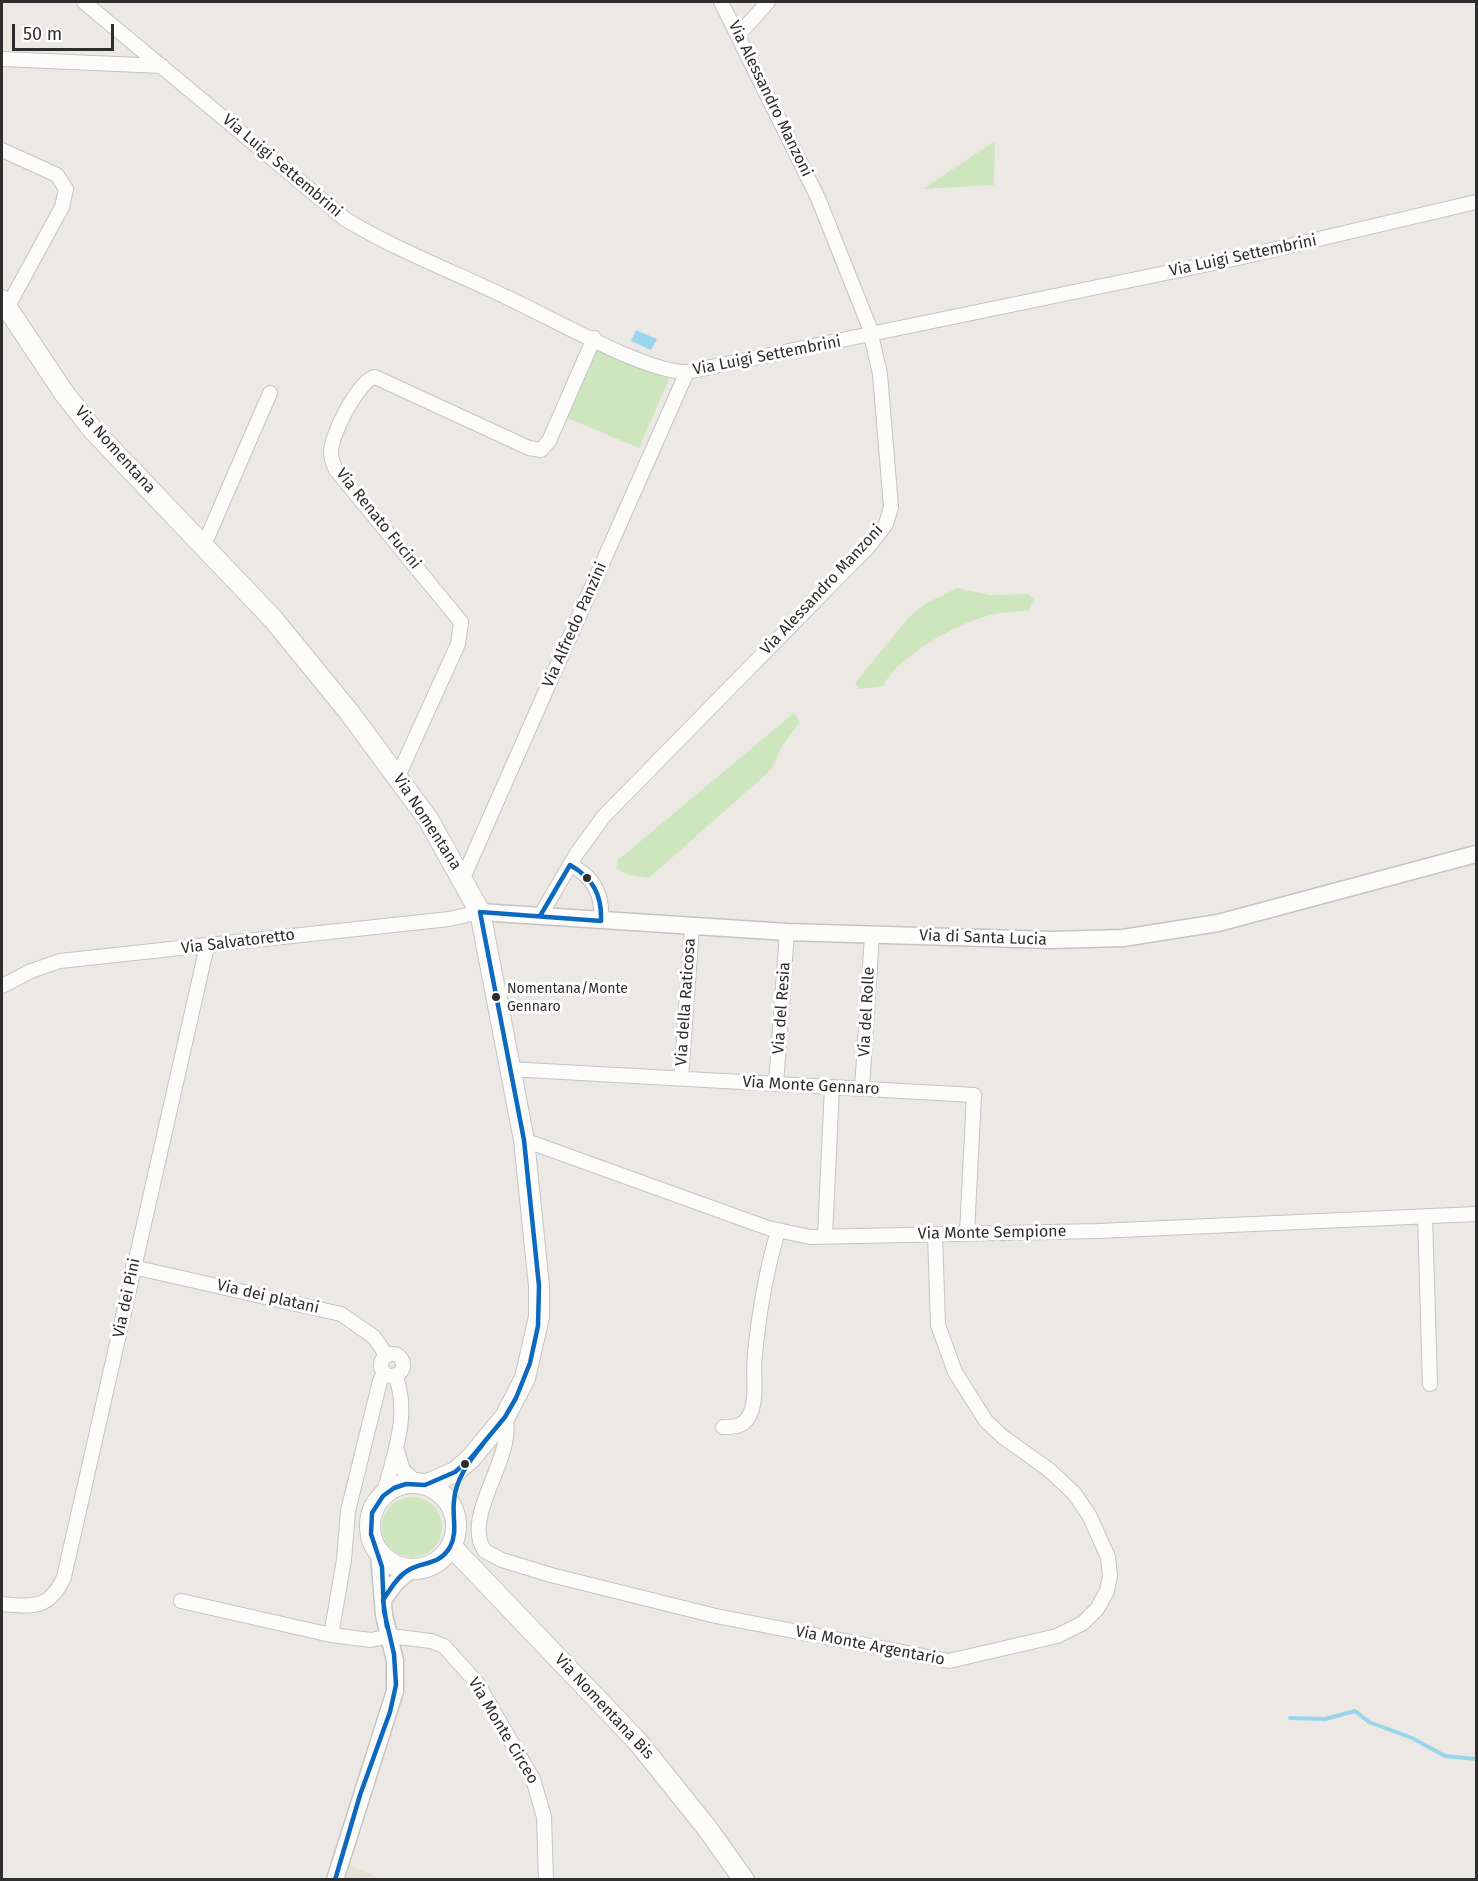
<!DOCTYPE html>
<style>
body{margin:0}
#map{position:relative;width:1478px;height:1881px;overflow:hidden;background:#ece8e4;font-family:"Fira Sans",sans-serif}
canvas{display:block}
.frame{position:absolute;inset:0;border:3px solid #2e2e2e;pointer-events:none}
.scale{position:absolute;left:12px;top:24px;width:102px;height:27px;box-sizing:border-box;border:3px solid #2e2e2e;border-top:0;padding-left:8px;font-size:18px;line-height:21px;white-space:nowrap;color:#2e2e2e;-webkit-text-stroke:4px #fff;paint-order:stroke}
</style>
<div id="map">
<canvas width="1478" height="1881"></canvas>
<div class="frame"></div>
<div class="scale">50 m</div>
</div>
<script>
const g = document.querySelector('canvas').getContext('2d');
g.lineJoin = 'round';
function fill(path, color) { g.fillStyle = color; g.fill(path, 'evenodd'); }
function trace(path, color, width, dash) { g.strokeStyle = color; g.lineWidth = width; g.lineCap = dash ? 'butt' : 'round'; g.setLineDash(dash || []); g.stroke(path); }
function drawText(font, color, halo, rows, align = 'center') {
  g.font = font + ' "Fira Sans",sans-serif'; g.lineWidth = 6; g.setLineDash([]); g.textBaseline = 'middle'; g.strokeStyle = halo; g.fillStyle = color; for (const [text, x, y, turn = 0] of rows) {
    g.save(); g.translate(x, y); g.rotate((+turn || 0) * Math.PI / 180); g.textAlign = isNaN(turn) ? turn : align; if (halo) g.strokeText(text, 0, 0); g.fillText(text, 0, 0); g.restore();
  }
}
fill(new Path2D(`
 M350,1865L382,1879H346Z`), '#e6e0d3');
fill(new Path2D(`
 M995,141L994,185L923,189Z
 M595,347L669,379L639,448L565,417Z
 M957,588L990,595L1029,594L1034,599L1028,611C1017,612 1006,612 995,614C960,621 899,655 883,686L859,689L855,683L909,617L925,604Z
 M794,713L800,722L782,746L772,769L649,878L628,875L616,868L618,860Z
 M382 1527a30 30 0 1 1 60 0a30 30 0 1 1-60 0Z`), '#cee6be');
fill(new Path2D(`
 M636,330L657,339L651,350L631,341Z`), '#99d6ec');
trace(new Path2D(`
 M1290,1718L1325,1719L1355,1711L1369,1722L1412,1738L1445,1756L1476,1759`), '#99d6ec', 4);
const minor = new Path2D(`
 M84,2L345,219C396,250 452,271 506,297C548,316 646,373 687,372L1238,258L1476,202
 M739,34L768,2
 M2,59L162,66
 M2,150L57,175L66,189L62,207L8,306
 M204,545L270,393
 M398,776L458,644L461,622L336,470C333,464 331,458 331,452C331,435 358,381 375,377L529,448L541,450L549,441L594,338
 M570,865C594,876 603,895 601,921
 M463,878L687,372
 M540,916L577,853L604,816L869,546L886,524L891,507L880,374L869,326L818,198L721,2
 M2,986L31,971L60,961L449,919L480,912
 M509,1069L974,1095L967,1233
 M681,1078L692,927
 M776,1084L787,932
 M862,1088L872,935
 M524,1140L768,1228L810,1237L1098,1231L1476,1214
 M1425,1216L1430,1384
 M825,1236L832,1087
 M133,1267L341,1314L374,1337L387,1356
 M381 1365a11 11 0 1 1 22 0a11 11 0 1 1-22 0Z
 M505,1417C517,1456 460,1517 485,1551L502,1560L551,1575L716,1616L949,1661L1057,1636L1083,1623L1097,1609L1107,1591L1110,1576L1108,1557L1089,1515L1074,1493L1048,1469L1003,1437L986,1421L955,1372L938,1325L935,1234
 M723,1427C733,1427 742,1427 748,1418C759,1400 752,1374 755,1354C759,1313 766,1271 778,1231
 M397,1451L403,1470L418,1484
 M383,1496C393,1458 411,1414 395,1375
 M181,1601L331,1635L371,1640L390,1636L431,1641L444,1646L477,1683L533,1779L544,1817L546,1880
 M2,1604C33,1607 50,1609 64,1577L207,946
 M331,1635L344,1560L348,1511L380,1381L384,1372`);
const tertiary = new Path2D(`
 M480,912L787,932L1051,940L1123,938L1218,923L1476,854
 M383,1600L396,1582L412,1569
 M335,1880L395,1691V1661L384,1615L379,1553`);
const secondary = new Path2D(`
 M2,300L64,393L93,430L273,619L349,712L428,819L480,912L524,1140L539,1286V1317L525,1378L505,1417L471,1458L455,1472L425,1485
 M370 1526a43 43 0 1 1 86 0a43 43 0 1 1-86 0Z
 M451,1546L638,1742L707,1828L744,1880`);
trace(minor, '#c5c4c5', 16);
trace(tertiary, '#c5c4c5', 19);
trace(secondary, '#c5c4c5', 22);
trace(minor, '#fcfcfb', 14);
trace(tertiary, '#fcfcfb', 16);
trace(secondary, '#fcfcfb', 20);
trace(new Path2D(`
 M480,912L601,921C602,895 593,878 570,865L540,916
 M387,1627L383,1600C390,1590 396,1578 407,1571C422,1561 439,1566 450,1547C458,1532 452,1517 454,1501C455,1480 470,1460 483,1444
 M335,1880L360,1795L390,1712L396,1685L394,1654L384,1611L382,1567L371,1534L372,1513L383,1496L394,1488L406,1484L425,1485L455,1472L471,1458L505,1417L516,1398L530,1363L538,1326L539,1286L524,1140L480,912`), '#0c69bf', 4.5);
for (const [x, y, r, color] of [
 [587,878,5,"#2e2e2e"],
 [496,997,5,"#2e2e2e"],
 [465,1464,5,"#2e2e2e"]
]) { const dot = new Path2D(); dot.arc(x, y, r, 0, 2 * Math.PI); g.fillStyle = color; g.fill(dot); trace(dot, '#fff', 2); }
drawText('14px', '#2e2e2e', '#fff', [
 ["Nomentana/Monte",507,989],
 ["Gennaro",507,1007]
], 'left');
drawText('16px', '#2e2e2e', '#fff', [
 ["Via Alessandro Manzoni",770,99,64],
 ["Via Luigi Settembrini",282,166,40],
 ["Via Luigi Settembrini",1243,256,-12],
 ["Via Luigi Settembrini",767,356,-11],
 ["Via Nomentana",115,450,48],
 ["Via Renato Fucini",378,519,51],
 ["Via Alessandro Manzoni",822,590,-47],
 ["Via Alfredo Panzini",575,625,-66],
 ["Via Nomentana",427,822,57],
 ["Via di Santa Lucia",983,938,2],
 ["Via Salvatoretto",238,942,-7],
 ["Via della Raticosa",686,1002,-86],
 ["Via del Resia",782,1008,-86],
 ["Via del Rolle",867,1012,-87],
 ["Via Monte Gennaro",811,1086,3],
 ["Via Monte Sempione",992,1233,-1],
 ["Via dei platani",268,1297,13],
 ["Via dei Pini",127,1298,-78],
 ["Via Monte Argentario",870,1646,11],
 ["Via Nomentana Bis",604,1707,47],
 ["Via Monte Circeo",503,1731,59]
]);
</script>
